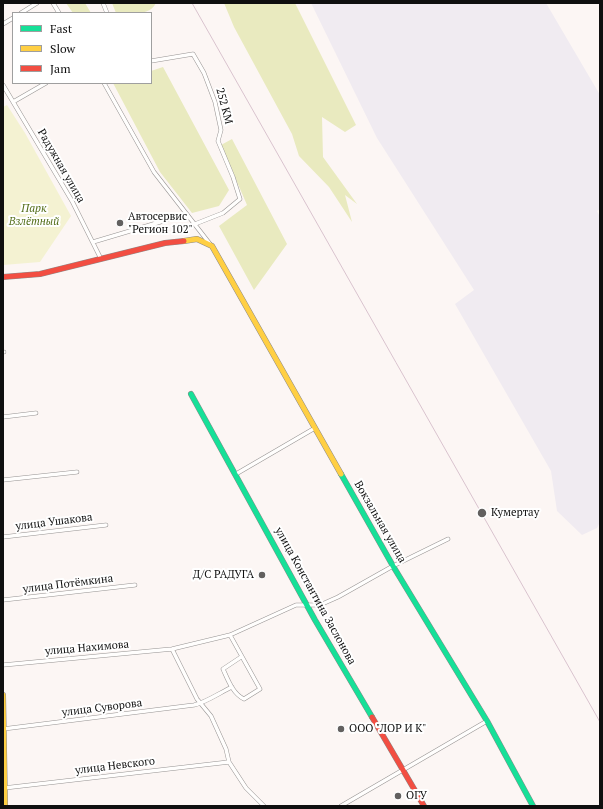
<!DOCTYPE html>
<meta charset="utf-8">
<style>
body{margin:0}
#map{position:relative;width:603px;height:809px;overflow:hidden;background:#fcf6f4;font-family:"PT Serif",serif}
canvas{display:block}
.frame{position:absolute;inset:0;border:4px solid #0f0f0f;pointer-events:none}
.legend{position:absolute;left:12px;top:12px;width:140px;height:72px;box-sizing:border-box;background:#fff;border:1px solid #9f9f9f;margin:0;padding:5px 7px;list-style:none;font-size:12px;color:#0f0f0f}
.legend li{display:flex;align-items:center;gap:8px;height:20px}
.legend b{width:20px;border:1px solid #9f9f9f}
</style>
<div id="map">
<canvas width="603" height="809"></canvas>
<div class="frame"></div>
<ul class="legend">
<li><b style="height:5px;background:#16e098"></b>Fast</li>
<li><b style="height:5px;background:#ffcf43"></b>Slow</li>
<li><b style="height:5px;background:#f24e42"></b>Jam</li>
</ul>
</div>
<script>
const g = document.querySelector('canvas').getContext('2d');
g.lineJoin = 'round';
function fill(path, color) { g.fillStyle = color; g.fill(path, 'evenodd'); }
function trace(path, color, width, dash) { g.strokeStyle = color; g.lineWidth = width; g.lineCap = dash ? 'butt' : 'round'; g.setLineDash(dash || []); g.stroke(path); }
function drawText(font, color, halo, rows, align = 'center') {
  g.font = font + ' "PT Serif",serif'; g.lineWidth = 4; g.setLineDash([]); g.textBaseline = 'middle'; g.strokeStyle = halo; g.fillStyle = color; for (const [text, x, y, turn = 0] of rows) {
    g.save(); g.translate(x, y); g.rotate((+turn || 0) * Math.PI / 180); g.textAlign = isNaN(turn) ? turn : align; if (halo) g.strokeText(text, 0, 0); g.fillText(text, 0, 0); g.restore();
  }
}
fill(new Path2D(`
 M311,3H546L600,95V209L597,211L600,217V522L597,528L582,535L557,511L551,471L455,304L474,290L377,138Z`), '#f0ebf1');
fill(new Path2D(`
 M7,105L25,133L71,216L40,262L3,265V107Z`), '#f4f2d2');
fill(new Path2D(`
 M66,3H85L91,13H73Z
 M112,3H156C149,17 130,13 116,13Z
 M224,3H295L356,125L345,132L322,117L323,157L357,204L345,195L352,222L329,187L299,156L292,134L234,27Z
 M163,67L229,190L219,206L192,213L160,172L113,83H151V71Z
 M232,139L287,244L254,290L219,226L247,205L221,145Z`), '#e9eabf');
const street = new Path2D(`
 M53,3L59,13
 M103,3L107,13
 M21,13L37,3
 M3,24L13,18
 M151,61L193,54L204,73L215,102L221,130L218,141L233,177L240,199L223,213L195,224
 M104,83L154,172L210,244
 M3,85L72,201L101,259
 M13,102L46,83
 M93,242L187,214
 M3,352H4
 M3,417L36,413
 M236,474L315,428
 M3,480L77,472
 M3,537L106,525
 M3,600L135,585
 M230,635L260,689L244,699C233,694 228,680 223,669L241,657
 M172,649L197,699L211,716L226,749L229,762L246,788L264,806
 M3,665L172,649L230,635L296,605H320L338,597L393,566L448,539
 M3,729L194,705C205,703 221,692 232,687
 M4,788L229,762
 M341,806L487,721`);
const fast = new Path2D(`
 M191,394L315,620L372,717
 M341,474L393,566L487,721L533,806`);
const slow = new Path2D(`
 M184,241L197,239L212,246L341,474
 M3,695L5,806`);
const jam = new Path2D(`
 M3,277L40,274L165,243L184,241
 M372,717L424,806`);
trace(street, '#969392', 4.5);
trace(fast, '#8c8a89', 6);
trace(slow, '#8c8a89', 6);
trace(jam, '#8c8a89', 6);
trace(street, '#fffefd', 3.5);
trace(fast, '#16e098', 5);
trace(slow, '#ffcf43', 5);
trace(jam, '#f24e42', 5);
trace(new Path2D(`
 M192,3L600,722`), '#d9c3ce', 1);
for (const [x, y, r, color] of [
 [120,223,4,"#62605f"],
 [482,513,5,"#62605f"],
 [262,575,4,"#62605f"],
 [341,729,4,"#62605f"],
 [398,796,4,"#62605f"]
]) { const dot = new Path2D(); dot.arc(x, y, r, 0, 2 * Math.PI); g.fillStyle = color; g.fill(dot); trace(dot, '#fff', 1.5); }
drawText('11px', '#0f0f0f', '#fff', [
 ["252 КМ",224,106,75],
 ["Радужная улица",61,166,60],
 ["улица Ушакова",54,522,-7],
 ["Вокзальная улица",380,522,60],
 ["улица Потёмкина",68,584,-7],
 ["улица Константина Заслонова",315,596,61],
 ["улица Нахимова",87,648,-5],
 ["улица Суворова",102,708,-7],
 ["улица Невского",115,766,-7]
]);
drawText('italic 11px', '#526d18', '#fff', [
 ["Парк",34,209],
 ["Взлётный",34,222]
]);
drawText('11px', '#0f0f0f', '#fff', [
 ["Автосервис",128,217],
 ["\"Регион 102\"",128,230],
 ["Кумертау",491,513],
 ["Д/С РАДУГА",254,575,"right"],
 ["ООО \"ЛОР И К\"",349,729],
 ["ОГУ",406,796]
], 'left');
</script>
